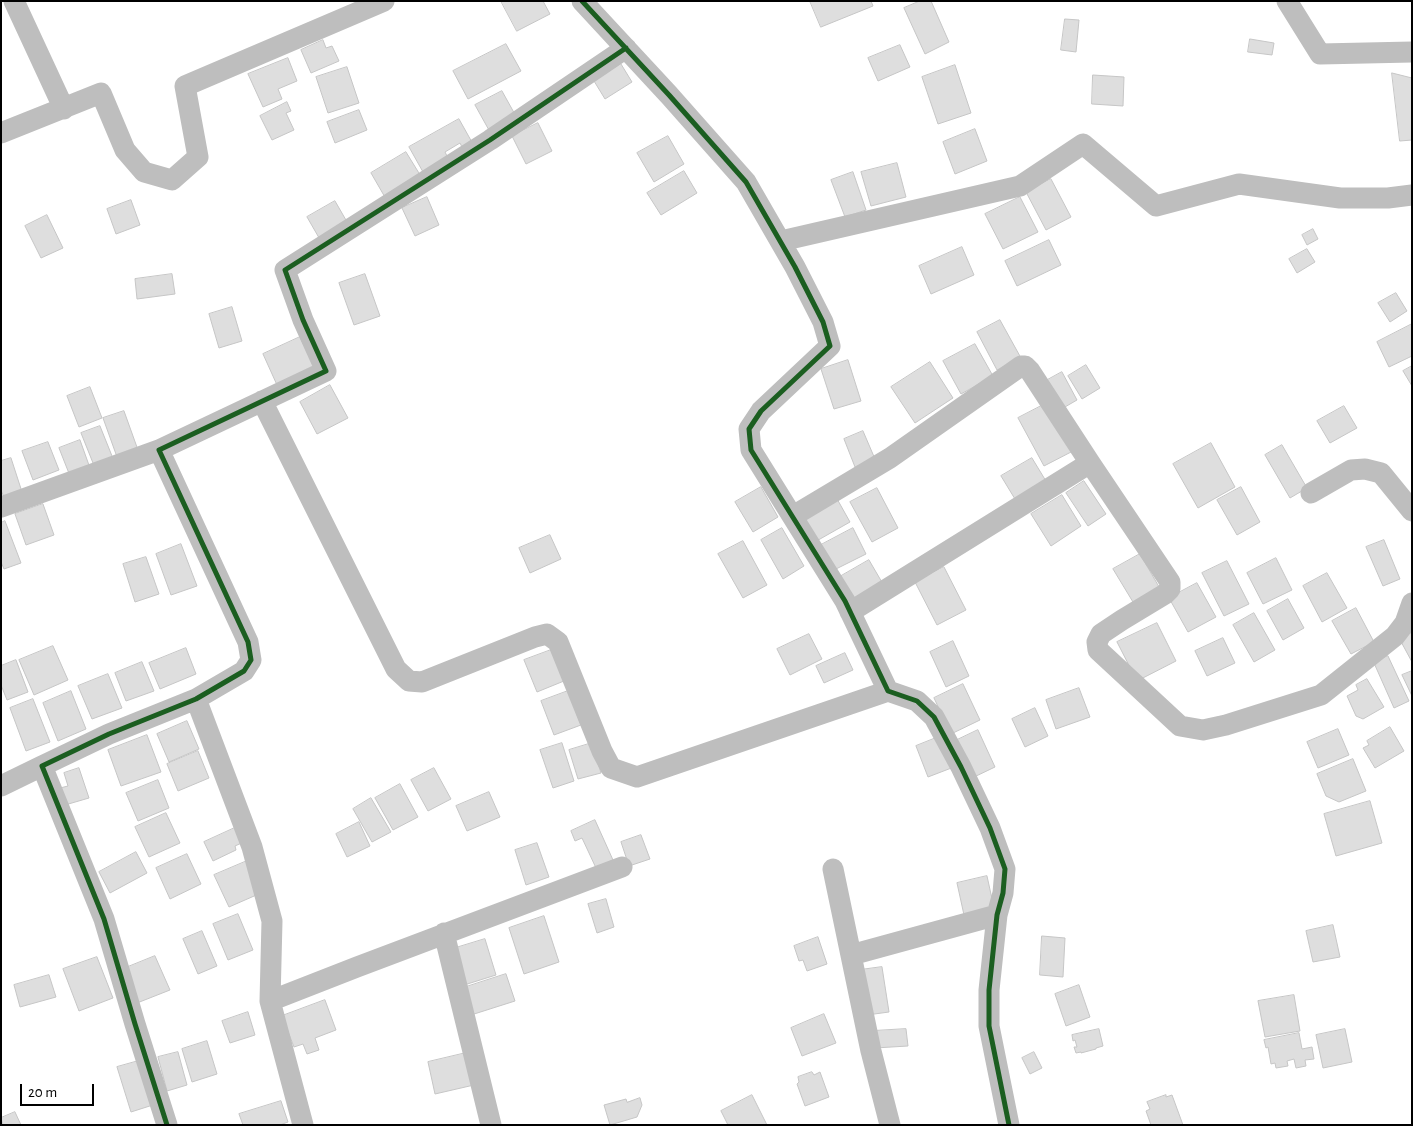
<!DOCTYPE html>
<style>
body{margin:0}
#map{position:relative;width:1413px;height:1126px;overflow:hidden;background:#fff;font-family:"Alegreya Sans",sans-serif}
canvas{display:block}
.frame{position:absolute;inset:0;border:2px solid #000;pointer-events:none}
.scale{position:absolute;left:20px;top:1084px;width:74px;height:22px;box-sizing:border-box;border:2px solid #000;border-top:0;padding-left:6px;font-size:15px;line-height:18px;white-space:nowrap;color:#000;-webkit-text-stroke:4px #fff;paint-order:stroke}
</style>
<div id="map">
<canvas width="1413" height="1126"></canvas>
<div class="frame"></div>
<div class="scale">20 m</div>
</div>
<script>
const g = document.querySelector('canvas').getContext('2d');
g.lineJoin = 'round';
function fill(path, color) { g.fillStyle = color; g.fill(path, 'evenodd'); }
function trace(path, color, width, dash) { g.strokeStyle = color; g.lineWidth = width; g.lineCap = dash ? 'butt' : 'round'; g.setLineDash(dash || []); g.stroke(path); }
const building = new Path2D(`
 M501,1H543L550,14L517,31Z
 M810,1H871L873,6L821,27Z
 M920,1H931L949,42L925,54L904,8Z
 M1065,19L1079,20L1076,52L1061,50Z
 M1250,39L1274,43L1272,55L1248,52Z
 M323,40L326,48L332,46L339,61L311,73L301,50Z
 M506,44L521,71L468,99L453,71Z
 M900,45L910,67L878,81L868,58Z
 M288,58L297,81L278,89L282,99L263,107L248,74Z
 M621,64L632,82L605,99L594,81Z
 M955,65L971,113L938,124L922,77Z
 M347,67L359,103L328,113L316,77Z
 M1392,73L1412,78V140L1400,141Z
 M1093,75L1124,77L1123,106L1092,104Z
 M502,91L517,118L490,132L475,105Z
 M287,102L291,111L286,113L294,130L272,140L260,116Z
 M359,110L367,130L335,143L327,122Z
 M459,119L473,144L463,149L460,143L445,152L448,158L423,172L409,147Z
 M538,123L552,151L526,164L512,136Z
 M975,129L987,161L955,174L943,142Z
 M668,136L684,164L654,182L637,153Z
 M406,152L422,178L386,199L371,173Z
 M897,163L906,197L871,206L861,172Z
 M684,171L697,193L661,215L647,193Z
 M853,172L866,210L845,217L831,180Z
 M1051,179L1071,217L1046,230L1026,192Z
 M427,197L439,225L415,236L402,208Z
 M1020,197L1038,232L1003,249L985,214Z
 M131,200L140,225L116,234L107,209Z
 M335,201L350,227L322,243L307,217Z
 M47,215L63,248L41,258L25,226Z
 M1313,229L1318,239L1307,245L1302,235Z
 M1049,240L1061,265L1017,286L1005,261Z
 M962,247L974,275L931,294L919,266Z
 M1307,249L1315,262L1297,273L1289,259Z
 M172,274L175,294L137,299L135,279Z
 M365,274L380,316L354,325L339,283Z
 M1396,293L1407,311L1390,322L1378,303Z
 M232,307L242,341L219,348L209,314Z
 M1000,320L1021,358L997,370L977,332Z
 M1412,324V356L1389,367L1377,342Z
 M300,337L314,367L277,385L263,354Z
 M975,344L993,376L961,394L943,361Z
 M848,360L861,401L834,409L821,369Z
 M930,362L953,398L915,423L891,387Z
 M1086,365L1100,388L1082,399L1068,376Z
 M1412,366V386L1403,371Z
 M1062,372L1077,400L1058,411L1042,383Z
 M330,385L348,418L317,434L300,402Z
 M90,387L102,418L79,427L67,396Z
 M1047,403L1073,451L1044,466L1018,418Z
 M1344,406L1357,428L1330,443L1317,421Z
 M124,411L138,450L117,457L103,418Z
 M100,426L114,461L95,468L81,433Z
 M863,431L875,459L855,467L844,439Z
 M80,440L90,468L70,476L59,448Z
 M48,442L59,470L33,480L22,451Z
 M1211,443L1235,487L1198,508L1173,464Z
 M1282,445L1307,488L1290,498L1265,455Z
 M11,458L23,495L5,500L1,490V461Z
 M1032,458L1049,486L1018,504L1001,476Z
 M1084,481L1106,514L1088,526L1066,493Z
 M761,487L778,517L753,532L735,502Z
 M1241,487L1260,522L1237,535L1217,500Z
 M877,488L898,528L872,542L850,502Z
 M1062,495L1081,526L1051,546L1031,514Z
 M836,497L850,522L813,543L800,518Z
 M43,504L54,535L26,545L15,514Z
 M5,521L21,563L4,569L1,562V523Z
 M782,528L804,566L783,579L761,540Z
 M853,528L866,554L832,571L819,546Z
 M550,535L561,559L530,573L519,548Z
 M1384,540L1400,579L1383,586L1366,547Z
 M743,541L767,585L743,598L718,554Z
 M181,544L197,586L171,595L156,554Z
 M1140,554L1162,592L1136,607L1113,569Z
 M146,557L159,594L135,602L123,564Z
 M1276,558L1292,590L1263,604L1247,573Z
 M869,560L883,584L850,603L836,579Z
 M1227,561L1249,604L1224,616L1202,573Z
 M944,567L966,610L937,625L915,582Z
 M1327,573L1347,608L1322,622L1303,586Z
 M1197,583L1216,617L1188,632L1169,598Z
 M1288,599L1304,628L1283,640L1267,611Z
 M1356,608L1374,642L1351,654L1332,621Z
 M1254,613L1275,650L1254,662L1233,625Z
 M1157,623L1176,661L1137,681L1117,642Z
 M1410,632L1412,635V662L1399,638Z
 M809,634L822,659L790,675L777,649Z
 M1223,638L1235,663L1207,676L1195,651Z
 M953,641L969,676L946,687L930,652Z
 M53,646L68,680L34,695L19,660Z
 M186,648L196,674L160,689L149,663Z
 M551,650L564,681L537,692L524,660Z
 M845,653L853,670L824,683L816,666Z
 M1388,656L1409,701L1394,708L1374,663Z
 M16,660L28,692L7,700L1,685V666Z
 M142,662L154,691L126,701L115,673Z
 M1412,671V696L1402,675Z
 M108,674L122,708L92,719L78,686Z
 M1367,679L1384,707L1363,719L1356,716L1347,696L1358,690L1356,685Z
 M963,684L980,720L951,734L934,698Z
 M1079,688L1090,717L1056,729L1046,700Z
 M71,691L86,729L58,741L43,703Z
 M568,691L581,725L554,735L541,701Z
 M33,699L50,742L26,751L10,708Z
 M1035,708L1048,736L1025,747L1012,719Z
 M187,721L199,749L169,762L157,734Z
 M1390,727L1404,751L1375,768L1363,748L1369,745L1367,741Z
 M1338,729L1349,755L1318,768L1307,742Z
 M978,730L995,767L972,778L955,741Z
 M147,735L161,772L121,786L108,750Z
 M941,736L954,767L928,777L916,746Z
 M562,743L574,781L553,788L540,750Z
 M592,743L601,773L578,779L569,750Z
 M198,751L209,778L178,791L167,764Z
 M1353,759L1366,791L1339,802L1326,796L1317,774Z
 M79,768L89,798L65,805L60,788L68,786L64,773Z
 M434,768L451,799L428,811L411,780Z
 M158,780L169,808L138,821L126,793Z
 M400,784L418,817L393,830L375,798Z
 M489,792L500,817L467,831L456,806Z
 M371,798L391,832L372,842L353,809Z
 M1370,801L1382,843L1336,856L1324,814Z
 M166,813L180,843L149,857L135,827Z
 M595,820L613,860L596,868L582,838L575,841L571,831Z
 M359,822L370,846L347,857L336,834Z
 M239,826L246,841L235,846L236,850L213,861L204,842Z
 M641,835L650,859L629,866L621,842Z
 M537,843L549,877L526,885L515,850Z
 M136,852L147,873L110,893L99,872Z
 M187,854L201,884L170,899L156,868Z
 M247,861L261,893L229,907L214,875Z
 M987,876L994,908L964,915L957,883Z
 M606,899L614,927L597,933L588,904Z
 M238,914L253,950L228,960L213,924Z
 M544,916L559,962L524,974L509,928Z
 M1333,925L1340,957L1313,962L1306,931Z
 M202,931L217,966L198,974L183,939Z
 M1042,936L1065,938L1063,977L1040,975Z
 M818,937L827,964L807,971L803,960L799,961L794,946Z
 M485,939L496,975L461,986L449,950Z
 M155,956L170,990L137,1003L123,969Z
 M97,957L113,998L79,1011L63,969Z
 M882,967L889,1012L867,1015L860,970Z
 M506,974L515,1001L471,1015L463,988Z
 M49,975L56,997L20,1007L14,985Z
 M1079,985L1090,1017L1066,1026L1055,994Z
 M1294,995L1300,1031L1265,1037L1258,1001Z
 M325,1000L336,1030L315,1038L319,1050L307,1054L303,1044L294,1047L282,1016Z
 M248,1012L255,1035L230,1043L222,1021Z
 M824,1014L836,1043L802,1056L791,1028Z
 M906,1029L908,1046L875,1048L873,1031Z
 M1099,1029L1103,1046L1096,1048V1049L1081,1053V1052L1076,1053L1074,1047H1077L1075,1040L1073,1041L1072,1035Z
 M1345,1029L1352,1062L1323,1068L1316,1035Z
 M1299,1033L1302,1049L1312,1047L1314,1059L1305,1060L1306,1066L1296,1068L1294,1059L1287,1061L1288,1066L1276,1068L1275,1063L1271,1064L1268,1047L1266,1048L1264,1040Z
 M207,1041L217,1074L192,1082L182,1049Z
 M178,1052L187,1085L167,1091L158,1057Z
 M1034,1052L1042,1068L1030,1074L1022,1058Z
 M466,1053L474,1085L435,1094L428,1062Z
 M142,1060L156,1104L131,1112L117,1067Z
 M812,1072L814,1075L820,1072L829,1097L805,1106L797,1084L799,1082L798,1077Z
 M752,1095L767,1125H728L721,1111Z
 M1166,1095V1097L1172,1095L1183,1125H1151L1146,1111L1150,1109L1147,1102Z
 M640,1098L642,1105L637,1117L610,1125L604,1105L626,1099L627,1102Z
 M281,1101L288,1122L280,1125H243L239,1114Z
 M15,1112L21,1125H3L1,1118Z`);
fill(building, '#dedede');
trace(building, '#c6c6c6', 1);
trace(new Path2D(`
 M14,1L64,109
 M582,1L669,95L746,182L795,267L823,322L830,346L761,411L749,429L751,450L845,601L888,691L917,701L934,717L961,767L990,828L1005,869L1003,893L997,915L989,990V1026L1009,1125
 M1287,1L1320,54L1412,52
 M1,133L101,93L125,150L144,172L172,180L198,157L185,86L384,1
 M781,241L1020,186L1083,144L1156,206L1239,184L1340,198H1388L1412,195
 M262,401L396,669L409,681L422,682L535,637L547,634L558,642L602,751L611,768L637,777L888,691
 M1311,493L1351,470L1365,469L1381,473L1412,511
 M1,507L159,450
 M793,516L890,458L1021,366H1025L1030,371L1090,463L1170,582V589L1165,594L1122,620L1101,634L1097,642L1098,650L1180,726L1203,730L1226,725L1321,695L1395,636L1405,623L1412,603
 M850,612L1090,463
 M196,699L252,847L272,921L270,1001L303,1125
 M1,786L42,766
 M833,869L871,1051L890,1125
 M444,933L491,1125
 M851,955L997,915
 M270,1001L357,967L622,867
 M167,1125L135,1024L104,919L42,766L109,734L196,699L244,671L251,660L248,642L159,450L326,371L303,320L285,270L490,140L626,48`), '#bebebe', 21);
trace(new Path2D(`
 M582,1L669,95L746,182L795,267L823,322L830,346L761,411L749,429L751,450L845,601L888,691L917,701L934,717L961,767L990,828L1005,869L1003,893L997,915L989,990V1026L1009,1125
 M167,1125L135,1024L104,919L42,766L109,734L196,699L244,671L251,660L248,642L159,450L326,371L303,320L285,270L490,140L626,48`), '#1b5e20', 5);
</script>
